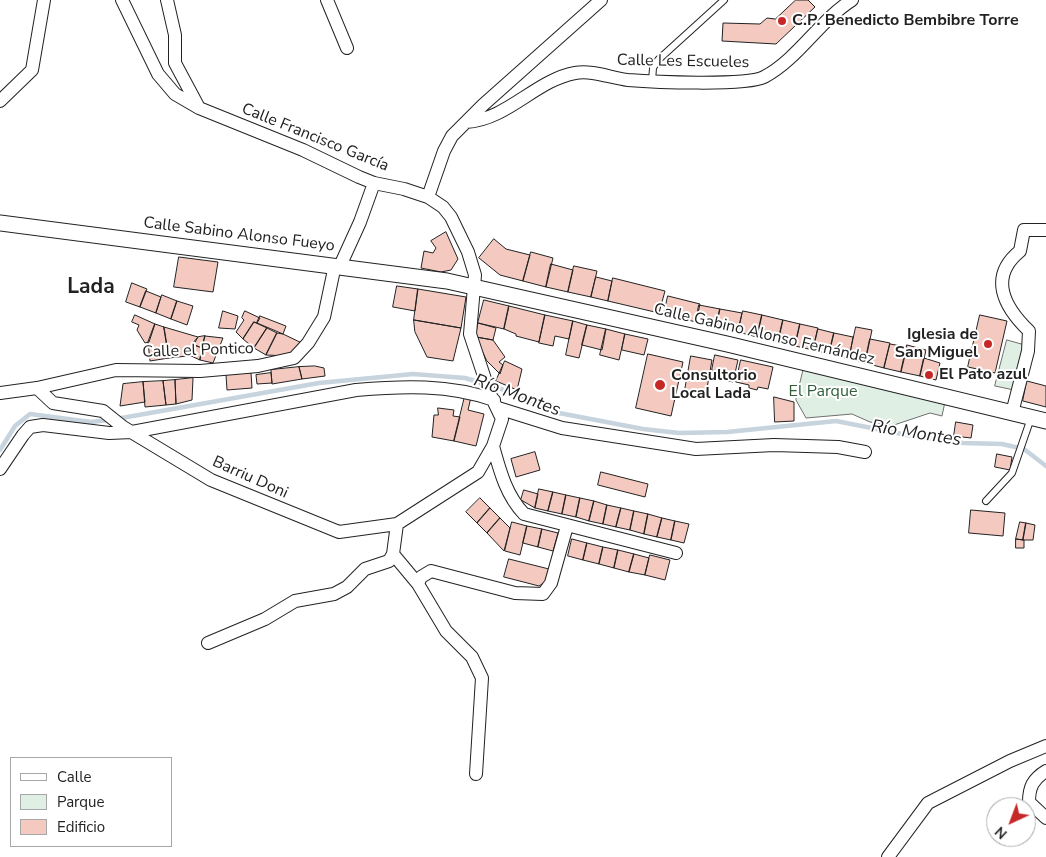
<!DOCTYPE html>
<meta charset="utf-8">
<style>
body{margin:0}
#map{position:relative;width:1046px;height:857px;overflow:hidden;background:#fff;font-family:"Nunito Sans",sans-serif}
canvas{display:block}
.legend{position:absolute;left:10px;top:757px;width:162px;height:90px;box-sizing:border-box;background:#fff;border:1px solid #a7a7a7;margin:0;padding:6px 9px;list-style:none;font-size:15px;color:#222}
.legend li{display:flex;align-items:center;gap:10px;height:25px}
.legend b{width:25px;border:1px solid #a7a7a7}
.north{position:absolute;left:986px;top:797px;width:50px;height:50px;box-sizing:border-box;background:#fff;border:1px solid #a7a7a7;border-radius:50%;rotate:223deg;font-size:14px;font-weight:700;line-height:20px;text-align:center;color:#222}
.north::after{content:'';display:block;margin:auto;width:18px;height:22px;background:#c62828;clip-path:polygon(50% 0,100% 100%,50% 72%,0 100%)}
</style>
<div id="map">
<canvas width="1046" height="857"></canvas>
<ul class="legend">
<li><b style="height:6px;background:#fff"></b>Calle</li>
<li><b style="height:14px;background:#e0efe3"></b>Parque</li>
<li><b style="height:14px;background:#f3c9c0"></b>Edificio</li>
</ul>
<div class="north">N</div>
</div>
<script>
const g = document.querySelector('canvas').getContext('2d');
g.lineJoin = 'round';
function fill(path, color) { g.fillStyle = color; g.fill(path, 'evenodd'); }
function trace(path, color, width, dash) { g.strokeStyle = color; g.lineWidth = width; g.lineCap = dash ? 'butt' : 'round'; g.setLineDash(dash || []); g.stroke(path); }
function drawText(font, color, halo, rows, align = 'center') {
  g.font = font + ' "Nunito Sans",sans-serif'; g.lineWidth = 4; g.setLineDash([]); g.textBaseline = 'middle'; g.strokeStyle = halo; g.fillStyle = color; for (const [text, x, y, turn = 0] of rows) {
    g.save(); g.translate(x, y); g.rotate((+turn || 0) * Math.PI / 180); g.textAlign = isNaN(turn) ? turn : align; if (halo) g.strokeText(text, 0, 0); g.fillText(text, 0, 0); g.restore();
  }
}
const green = new Path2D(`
 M1007,340L1025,345L1014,390L995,386Z
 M805,363L946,397L942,416L930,413L894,425L870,422L852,414L806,418L796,400Z`);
fill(green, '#e0efe3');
trace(green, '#6f6f6f', 1);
trace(new Path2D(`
 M116,419L319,383L413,374L465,378L499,388L533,404L559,413L643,429L679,433L727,432L836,421L922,438L963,443L1002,444L1024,449L1046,466
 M0,450L15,426L30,414L91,422L108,420`), '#c7d3dd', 4.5);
const building = new Path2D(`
 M796,0H808L815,7L776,44L722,41L723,23L760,24L767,18L775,19Z
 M446,232L458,259L451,270L441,272L421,268L424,251L433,253L436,248L431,241Z
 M494,239L506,249L530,255L523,281L500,275L479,258Z
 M531,252L553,258L546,287L523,281Z
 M179,257L218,262L213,292L174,287Z
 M551,264L573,270L568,292L546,287Z
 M574,266L597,271L591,297L568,292Z
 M596,277L612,281L608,301L591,297Z
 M613,278L665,291L659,313L608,301Z
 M132,283L147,289L140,307L126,302Z
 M397,286L418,289L415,311L393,307Z
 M418,289L466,297L461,328L414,320Z
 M146,291L161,297L156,313L140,307Z
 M162,295L177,301L171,319L156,313Z
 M668,296L700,304L696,322L664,314Z
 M484,300L509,306L504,329L478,323Z
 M177,301L193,306L187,325L171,319Z
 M699,305L720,309L716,327L696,322Z
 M509,306L545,315L539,342L516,336V334L504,329Z
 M720,309L742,313L738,332L716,327Z
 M223,311L238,316L235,329L219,328Z
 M245,311L260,318L257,323L254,322L243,339L236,332L244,320L242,318Z
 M743,311L762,315L757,337L738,332Z
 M135,315L155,324L149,342L145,343L137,330L139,325L132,322Z
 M545,315L573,321L569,339L555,336L553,346L539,343Z
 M762,315L783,320L778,342L757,337Z
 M980,315L1007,321L995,373L968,367Z
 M260,316L286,326L283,334L257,323Z
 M414,320L461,328L453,361L427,357L415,332Z
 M783,320L800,324L795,346L778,342Z
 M573,321L587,325L579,358L566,355Z
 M254,322L267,328L254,348L243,339Z
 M478,323L496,328L493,340L476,337Z
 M155,324L164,327L169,358L150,361L148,342Z
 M800,324L818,328L813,350L795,346Z
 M587,325L606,329L602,350L582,345Z
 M164,327L198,337L187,356L169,358Z
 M856,327L872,330L865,363L849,359Z
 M267,328L277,333L266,355L254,348Z
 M606,329L625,334L619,360L600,355Z
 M818,329L834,333L829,354L813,350Z
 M277,333L283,334L306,345L287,356L266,355Z
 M834,333L853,337L849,359L829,354Z
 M625,334L648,339L644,355L622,350Z
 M205,336L223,338L213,363L200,360Z
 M205,336L202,348L192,344L198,337Z
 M476,337L493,340L505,357L499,362L503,365L500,374L487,361Z
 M870,339L890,343L884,368L865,363Z
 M890,344L907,347L901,372L884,368Z
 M194,345L202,348L200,360L189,355Z
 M907,345L926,350L920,376L901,372Z
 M648,354L683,362L671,416L636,408Z
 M715,355L738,360L733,382L716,378L718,372L712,370Z
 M691,356L712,360L706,394L685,390Z
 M924,358L940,363L936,380L920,376Z
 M741,360L773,367L768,389L758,387L757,390L749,388V385L736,382Z
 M505,361L522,369L517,390L496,381Z
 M315,366L324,368L325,376L302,379L299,367Z
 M299,367L302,379L272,384L271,370Z
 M251,373L252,388L227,390L226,375Z
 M271,373L272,383L257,384L256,375Z
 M193,378L192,400L176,404L175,380Z
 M175,380L176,404L166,405L163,381Z
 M163,381L166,405L145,407L143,382Z
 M1027,381L1046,386V407L1023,401Z
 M143,382L145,402L120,406L123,384Z
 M465,396L471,397L468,410L484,414L476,446L454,441Z
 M774,397L794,402V421L775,422Z
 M438,408L454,410L453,416L460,417L454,441L432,437L434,415H438Z
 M956,422L973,425L971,438L954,436Z
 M535,452L540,470L516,477L511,459Z
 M997,454L1012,457L1010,470L995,467Z
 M601,472L648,484L645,497L598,485Z
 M539,489L553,492L548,511L535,508Z
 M524,490L538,494L535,508L521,500Z
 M553,492L566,495L562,514L548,511Z
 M566,495L580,498L576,517L562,514Z
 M480,498L490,508L477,523L466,512Z
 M580,498L594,501L589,521L576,517Z
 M594,501L607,505L603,524L589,521Z
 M607,505L621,508L616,527L603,524Z
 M490,508L500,518L487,533L477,523Z
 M621,508L634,511L630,530L616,527Z
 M971,510L1005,513L1003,536L969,533Z
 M634,511L648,514L644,534L630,530Z
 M648,514L662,518L657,537L644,534Z
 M500,518L510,528L504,551L487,533Z
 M662,518L675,521L671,540L657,537Z
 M675,521L689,524L684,543L671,540Z
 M512,522L527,526L520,555L505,551Z
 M1020,522L1026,523L1023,540L1016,539Z
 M1026,523L1035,525L1033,540H1023Z
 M527,526L542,529L538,547L523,543Z
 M542,529L558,533L553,551L538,547Z
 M572,539L587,543L583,560L568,556Z
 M1016,539L1024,540V548H1016Z
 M587,543L603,547L599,564L583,560Z
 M603,547L618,550L614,568L599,564Z
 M618,550L634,554L629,572L614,568Z
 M634,554L649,558L645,575L629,572Z
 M650,555L670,560L665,580L645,575Z
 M509,559L549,569L545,582L539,586L504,577Z`);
fill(building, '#f3c9c0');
trace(building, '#222', 1);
const service = new Path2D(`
 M652,81L653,68L658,60L724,0
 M986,501L1012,473L1031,418`);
const minor = new Path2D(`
 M167,0L175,35V63L198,106
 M327,0L347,48
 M0,101L32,70L44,0
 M466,122C507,120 536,80 575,73C593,70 611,78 628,80C652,82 746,86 764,77C798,59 819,21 852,0
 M428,197L444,151L452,136L483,105L601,0
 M340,266L360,222L374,183
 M37,388L53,403L103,411L123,427L211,480L339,532L397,524L478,472L493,446L502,419L490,394L470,334L475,275L468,252L451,217L443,207L428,197L404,189L374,183L359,177L303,150L199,108L175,94L158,74L122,0
 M0,393L37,388L116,370L200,371L258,366L294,358L308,343L324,317L335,265
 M498,408L562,428L696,449L774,445L838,447L865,452
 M1012,413L1028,351L1029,331C1004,307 988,277 1020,251L1024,230H1046
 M493,446C500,471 506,495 524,514L676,553
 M0,469L23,435L30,427L43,425L109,433L132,432L356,390C402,386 449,384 494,400
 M393,554L418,584L446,631L472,657L482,678L476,774
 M418,584L421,577L431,571L515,593L543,594L551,583L567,526
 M208,643L265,619L295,601L334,594L347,587L365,569L389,561L393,554L397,524
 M1046,771C1033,779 1029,787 1029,802L1046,818
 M888,857L928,803L1010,761L1046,746`);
const tertiary = new Path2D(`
 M0,223L447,281L727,344L1046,421`);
trace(service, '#222', 8);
trace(minor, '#222', 14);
trace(tertiary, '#222', 17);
trace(service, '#fff', 6);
trace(minor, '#fff', 12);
trace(tertiary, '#fff', 15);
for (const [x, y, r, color] of [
 [782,21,5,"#c62828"],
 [988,344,5,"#c62828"],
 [929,375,5,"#c62828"],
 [660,385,6,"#c62828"]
]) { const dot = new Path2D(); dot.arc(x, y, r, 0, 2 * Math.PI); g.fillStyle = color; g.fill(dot); trace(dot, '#fff', 2); }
drawText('bold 16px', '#222', '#fff', [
 ["C.P. Benedicto Bembibre Torre",792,21],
 ["Iglesia de",978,335,"right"],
 ["San Miguel",978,353,"right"],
 ["El Pato azul",939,375],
 ["Consultorio",671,376],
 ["Local Lada",671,394]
], 'left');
drawText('16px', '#222', '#fff', [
 ["Calle Les Escueles",683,62,1],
 ["Calle Francisco García",315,138,22],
 ["Calle Sabino Alonso Fueyo",239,235,7],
 ["Calle Gabino Alonso Fernández",764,335,13],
 ["Calle el Pontico",198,351,-2],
 ["Barriu Doni",250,478,24]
]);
drawText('16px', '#2f5e38', '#fff', [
 ["El Parque",823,392]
]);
drawText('italic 18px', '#222', '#fff', [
 ["Río Montes",517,396,20],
 ["Río Montes",916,434,9]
]);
drawText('bold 21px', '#222', '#fff', [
 ["Lada",91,288]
]);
</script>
